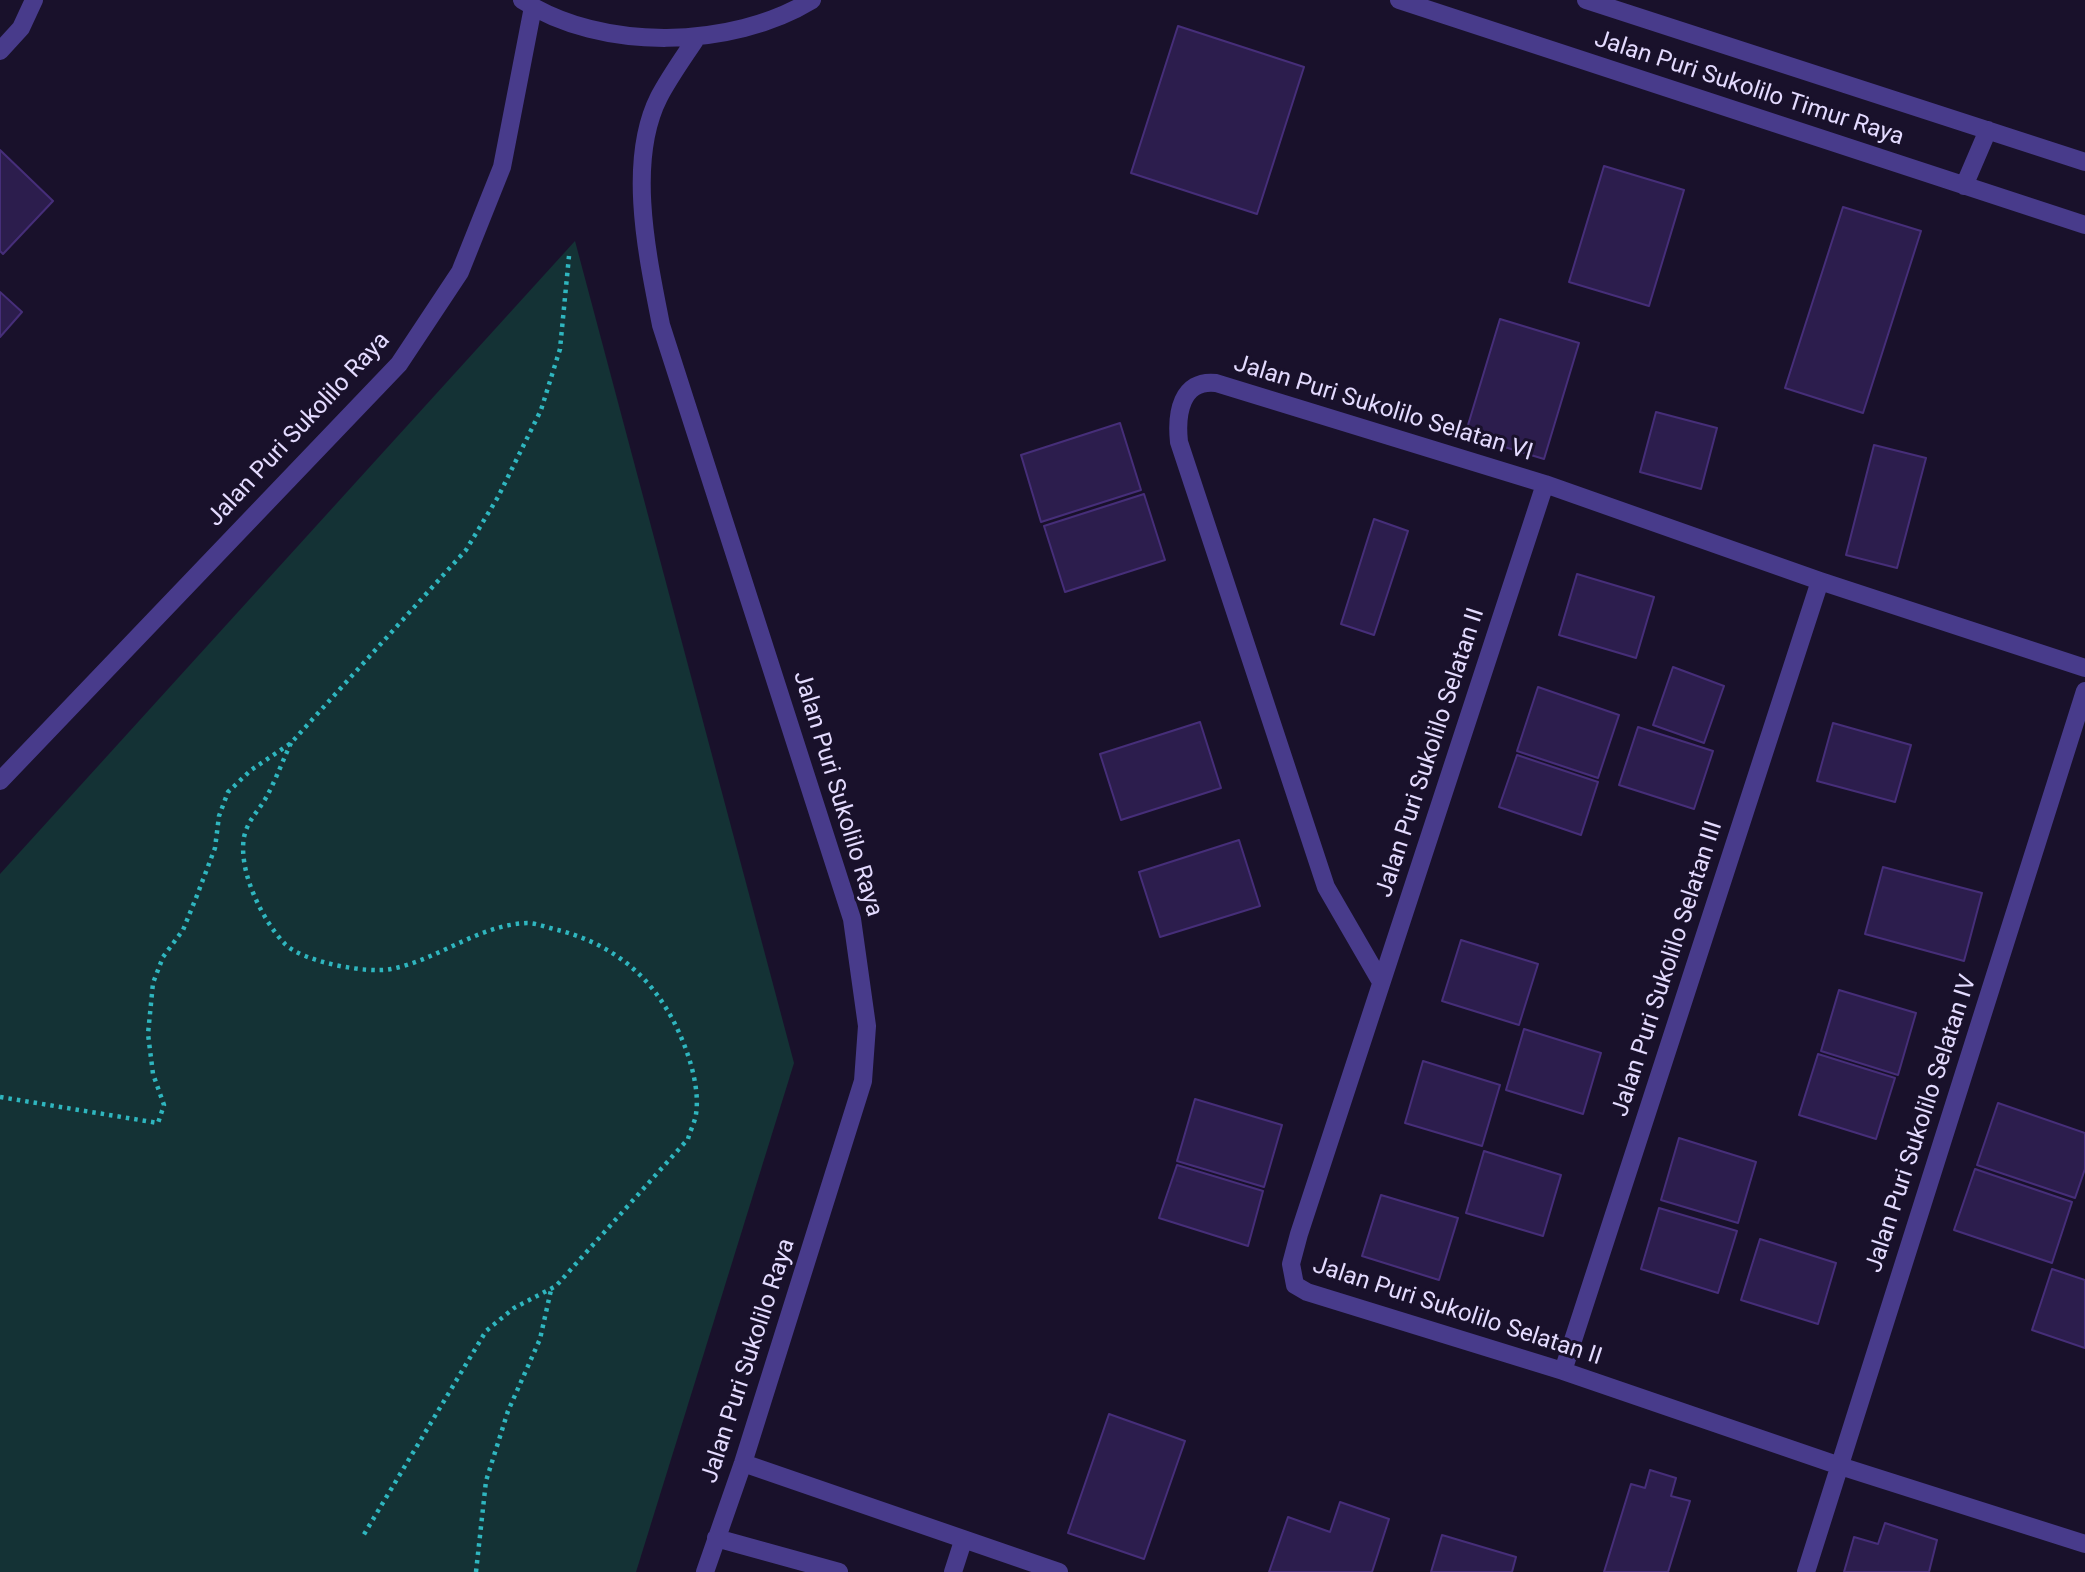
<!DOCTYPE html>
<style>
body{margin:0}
canvas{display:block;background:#19112b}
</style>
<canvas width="2085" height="1572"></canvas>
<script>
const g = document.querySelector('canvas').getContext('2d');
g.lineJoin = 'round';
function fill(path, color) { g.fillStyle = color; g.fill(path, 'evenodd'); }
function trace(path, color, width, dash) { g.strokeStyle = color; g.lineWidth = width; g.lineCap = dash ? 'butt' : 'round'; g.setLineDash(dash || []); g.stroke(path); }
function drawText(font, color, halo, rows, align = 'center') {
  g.font = font + ' Roboto,sans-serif'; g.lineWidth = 6; g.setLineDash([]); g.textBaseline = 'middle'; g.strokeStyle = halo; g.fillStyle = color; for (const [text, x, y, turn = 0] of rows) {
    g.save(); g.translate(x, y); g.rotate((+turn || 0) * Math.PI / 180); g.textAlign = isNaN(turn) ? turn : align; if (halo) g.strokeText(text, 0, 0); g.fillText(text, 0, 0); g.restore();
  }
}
fill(new Path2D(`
 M575,241L794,1063L636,1572H0V874Z`), '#143235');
const building = new Path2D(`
 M1178,26L1304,67L1257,214L1131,173Z
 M0,150L53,201L3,254L0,251Z
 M1604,166L1684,190L1649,306L1569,282Z
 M1843,207L1921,231L1863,413L1785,388Z
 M0,292L22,312L0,337Z
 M1500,319L1579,343L1544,459L1465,435Z
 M1656,412L1717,428L1701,489L1640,472Z
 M1120,423L1141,490L1041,522L1021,455Z
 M1874,445L1926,458L1897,568L1846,555Z
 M1144,494L1165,560L1065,592L1044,526Z
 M1374,519L1408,531L1374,635L1341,624Z
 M1577,574L1654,597L1636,658L1559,635Z
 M1673,667L1724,686L1704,743L1653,725Z
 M1538,687L1619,715L1598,778L1517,751Z
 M1200,722L1221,788L1121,820L1100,754Z
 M1833,723L1911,745L1895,802L1817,781Z
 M1638,727L1713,751L1694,809L1619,785Z
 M1517,755L1598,782L1581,835L1499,807Z
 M1239,840L1260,906L1160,937L1139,872Z
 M1883,867L1982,893L1964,961L1865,934Z
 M1461,940L1538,964L1519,1025L1442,1001Z
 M1839,990L1916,1013L1898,1075L1821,1051Z
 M1524,1029L1601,1053L1583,1114L1506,1090Z
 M1818,1054L1895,1078L1876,1139L1799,1115Z
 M1423,1061L1500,1085L1482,1146L1405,1123Z
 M1195,1099L1282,1125L1264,1187L1177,1161Z
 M1998,1103L2085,1133V1169L2075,1198L1977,1165Z
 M1679,1138L1756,1162L1738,1223L1661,1200Z
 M1484,1151L1561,1175L1543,1236L1466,1213Z
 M1177,1165L1263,1191L1248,1246L1159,1218Z
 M1975,1169L2072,1202L2052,1263L1954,1230Z
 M1381,1195L1458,1218L1439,1280L1362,1256Z
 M1659,1208L1737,1231L1718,1293L1641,1269Z
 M1760,1239L1836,1263L1818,1324L1741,1300Z
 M2052,1269L2085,1280V1348L2032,1330Z
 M1109,1414L1185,1441L1144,1559L1068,1533Z
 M1650,1470L1676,1478L1671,1496L1690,1501L1668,1572H1604L1631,1484L1645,1488Z
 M1340,1502L1389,1519L1372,1572H1269L1288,1517L1330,1532Z
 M1885,1523L1937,1540L1929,1572H1844L1854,1537L1878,1544Z
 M1442,1535L1516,1557L1512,1572H1431Z`);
fill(building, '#2c1d4d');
trace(building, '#462e79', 2);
trace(new Path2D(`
 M291,743C283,760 276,779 267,796C259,811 248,819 244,837C238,871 262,920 285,944C303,962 367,974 391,969C438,960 478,925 527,923C537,923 548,928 558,930C604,942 641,967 666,1008C683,1035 701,1082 696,1114C695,1122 690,1131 688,1139L556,1286L514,1308L486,1331L363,1536
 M0,1097L158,1123L164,1105L153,1074L148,1034L153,983L163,957L183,930L196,898L215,848L219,816L228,792L251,770L291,743L466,550L498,497L541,410L560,349L569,256
 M476,1572L486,1481L508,1411L540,1339L551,1290`), '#2fb6bf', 4.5, [3.5, 5]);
trace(new Path2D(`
 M522,0C601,52 732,49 812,0
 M1399,0L2085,225
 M1586,0L2085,162
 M697,37C684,57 670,76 659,97C626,162 648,258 661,325L852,919L867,1026L863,1081L743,1463L705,1572
 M0,51L21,28L34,0
 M1964,186L1988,130
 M1545,484L1299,1234L1291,1264L1295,1285L1307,1292L1563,1371L1840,1466L2085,1544
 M0,781L399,364L460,272L502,167L533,7
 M1381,982L1326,887L1179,442C1176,414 1181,379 1216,383L1545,484L1820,581L2085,668
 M1563,1371L1820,581
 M743,1463L1059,1572
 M716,1538L839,1572
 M953,1572L963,1541
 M1806,1572L2085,691`), '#483b8b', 18);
drawText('24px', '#e4dbff', '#19112b', [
 ["Jalan Puri Sukolilo Timur Raya",1749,89,18],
 ["Jalan Puri Sukolilo Selatan VI",1383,409,17],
 ["Jalan Puri Sukolilo Raya",299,430,-47],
 ["Jalan Puri Sukolilo Selatan II",1431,753,-72],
 ["Jalan Puri Sukolilo Raya",837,794,73],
 ["Jalan Puri Sukolilo Selatan III",1668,969,-72],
 ["Jalan Puri Sukolilo Selatan IV",1922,1124,-72],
 ["Jalan Puri Sukolilo Selatan II",1457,1312,18],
 ["Jalan Puri Sukolilo Raya",749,1361,-72]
]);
</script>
